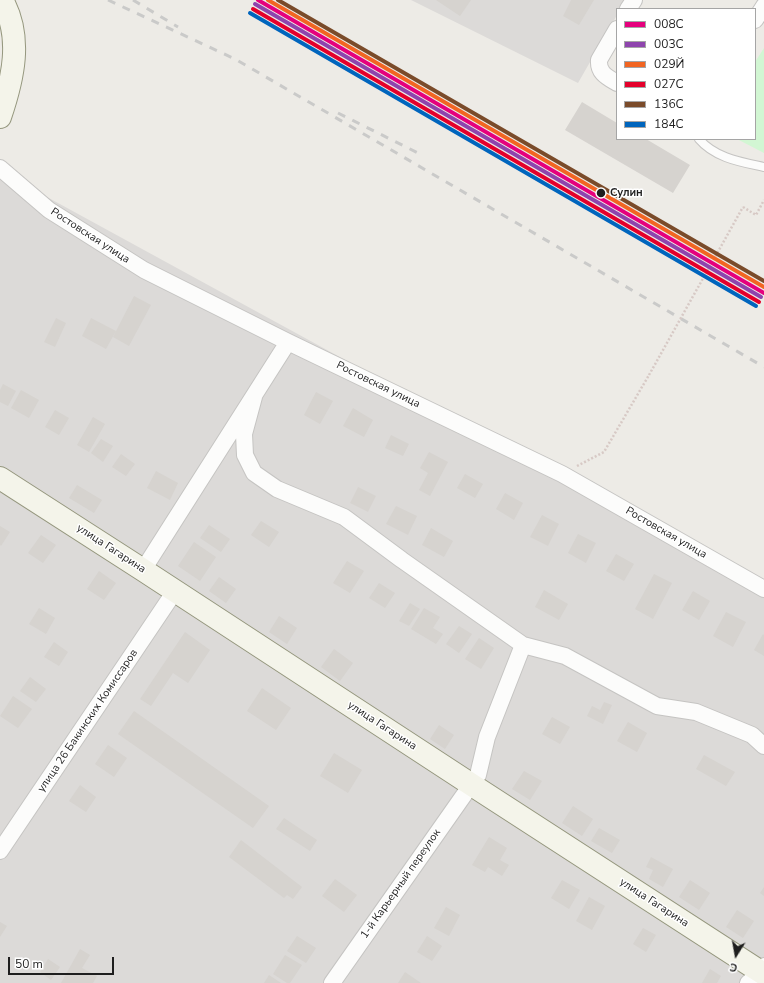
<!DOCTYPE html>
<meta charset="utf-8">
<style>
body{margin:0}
#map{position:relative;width:764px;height:983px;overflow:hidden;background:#edebe6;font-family:"Nunito Sans",sans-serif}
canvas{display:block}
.legend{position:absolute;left:616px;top:8px;width:140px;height:132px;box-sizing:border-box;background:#fff;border:1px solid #a5a5a5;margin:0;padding:5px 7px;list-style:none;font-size:12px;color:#1e1e1e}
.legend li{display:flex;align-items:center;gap:8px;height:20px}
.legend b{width:20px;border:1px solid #a5a5a5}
.north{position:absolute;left:716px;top:935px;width:40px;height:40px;-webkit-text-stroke:3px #fff;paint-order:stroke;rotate:191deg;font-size:11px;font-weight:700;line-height:16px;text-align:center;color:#1e1e1e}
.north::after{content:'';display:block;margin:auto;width:14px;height:18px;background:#1e1e1e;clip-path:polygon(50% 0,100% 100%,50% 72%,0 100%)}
.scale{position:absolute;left:8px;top:957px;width:106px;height:18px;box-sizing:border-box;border:2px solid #1e1e1e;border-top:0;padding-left:5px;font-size:12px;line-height:14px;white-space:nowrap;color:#1e1e1e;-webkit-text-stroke:3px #fff;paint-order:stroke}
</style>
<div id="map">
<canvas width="764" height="983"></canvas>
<ul class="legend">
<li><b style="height:5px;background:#e5007d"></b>008С</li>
<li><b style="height:5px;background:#8e44ad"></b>003С</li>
<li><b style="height:5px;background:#f26522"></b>029Й</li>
<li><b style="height:5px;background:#e4002b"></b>027С</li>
<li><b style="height:5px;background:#7a4b2a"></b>136С</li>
<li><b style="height:5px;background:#0065bd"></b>184С</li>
</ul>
<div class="north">С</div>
<div class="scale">50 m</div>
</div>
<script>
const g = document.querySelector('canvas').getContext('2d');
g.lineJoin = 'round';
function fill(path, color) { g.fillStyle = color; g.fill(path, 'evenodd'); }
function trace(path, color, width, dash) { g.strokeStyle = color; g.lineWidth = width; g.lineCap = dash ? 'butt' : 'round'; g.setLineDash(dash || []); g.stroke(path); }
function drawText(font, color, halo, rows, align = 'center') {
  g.font = font + ' "Nunito Sans",sans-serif'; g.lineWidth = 3; g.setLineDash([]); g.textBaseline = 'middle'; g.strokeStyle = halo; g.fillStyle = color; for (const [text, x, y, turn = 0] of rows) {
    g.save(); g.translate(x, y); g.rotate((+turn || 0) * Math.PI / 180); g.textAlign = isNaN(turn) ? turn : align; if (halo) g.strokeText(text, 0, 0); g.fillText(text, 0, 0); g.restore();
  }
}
fill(new Path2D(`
 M411,0H625L620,9H617V15L578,83Z
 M0,162L36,191L532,462L764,592V983H0Z`), '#dcdad8');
fill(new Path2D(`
 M764,48V153L737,139H755V62Z`), '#d2f6d3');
fill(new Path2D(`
 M436,0H471L460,16Z
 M571,0H594L579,25L563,16Z
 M582,102L617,123V139H646L690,165L673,193L565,130Z
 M134,296L151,305L129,346L113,337Z
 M56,318L66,323L55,347L44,342Z
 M91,318L116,331L106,349L82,336Z
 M3,384L16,391L8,406L0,402V390Z
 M21,390L39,400L29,418L11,408Z
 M316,392L333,401L320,424L304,415Z
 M353,408L373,420L364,437L343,426Z
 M55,410L69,418L59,435L45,427Z
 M93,417L105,424L89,452L77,445Z
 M391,435L409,444L403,456L385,448Z
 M101,439L113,446L103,462L91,453Z
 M429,452L448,462L430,496L419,490L428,473L420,468Z
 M121,454L135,464L126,476L112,467Z
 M156,471L178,483L170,500L147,488Z
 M465,474L483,484L475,498L457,488Z
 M77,485L102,500L94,513L69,498Z
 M358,487L376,496L368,512L350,503Z
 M505,493L523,503L514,520L496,509Z
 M396,506L417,516L408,535L386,524Z
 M542,515L559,524L548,546L530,537Z
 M261,521L279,532L269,547L251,535Z
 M209,525L230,539L221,552L200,538Z
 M0,526L10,532L1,546L0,545Z
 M431,528L453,541L444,557L422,545Z
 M578,534L596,543L586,563L568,553Z
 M41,535L56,545L43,563L28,553Z
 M194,542L216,557L200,581L178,566Z
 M616,554L634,564L624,581L606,571Z
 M347,561L364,571L350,593L333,583Z
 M99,571L116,583L104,600L87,589Z
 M654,574L672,583L653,619L635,609Z
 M219,577L236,589L226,603L209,591Z
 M379,583L395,593L385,608L369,598Z
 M544,590L568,604L559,620L535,607Z
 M693,591L710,601L699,620L682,610Z
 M410,603L420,609L409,626L399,621Z
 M39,608L55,618L46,634L29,624Z
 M424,608L440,617L433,628L443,634L436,644L411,629Z
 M726,612L746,622L733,647L713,636Z
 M279,616L297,628L287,644L269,632Z
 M459,626L472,634L459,653L446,644Z
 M185,632L210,650L188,683L173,673L151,706L140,699Z
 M763,634L764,635V656L754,650Z
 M479,638L494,648L481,669L465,659Z
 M54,642L68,652L59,666L44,657Z
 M334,649L353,663L340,681L321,667Z
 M30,677L46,689L36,702L20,691Z
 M262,688L291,708L276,730L247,711Z
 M13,696L32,709L18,728L0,716Z
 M604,702L612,705L603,724L587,716L592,706L600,710Z
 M134,711L269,806L253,828L118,734Z
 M552,717L570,727L560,744L542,734Z
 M628,722L647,733L637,752L617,741Z
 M439,725L454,735L445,749L430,739Z
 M108,745L127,758L114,777L95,764Z
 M334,753L362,770L348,793L320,776Z
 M704,755L735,772L726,786L696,769Z
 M524,771L542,781L530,800L512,789Z
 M80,785L96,797L86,812L69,801Z
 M573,806L593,819L582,836L562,823Z
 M284,818L317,840L310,851L276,829Z
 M599,828L620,840L612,853L591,841Z
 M489,837L507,848L500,860L509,865L502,876L488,867L485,872L472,865Z
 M241,840L302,887L293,899L287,895L284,898L229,857Z
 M651,857L673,869L663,887L649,879L653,870L646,867Z
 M335,879L357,895L344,912L322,896Z
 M562,880L580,890L569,909L551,898Z
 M690,880L710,893L699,910L679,897Z
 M764,887V896L760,893Z
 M589,897L605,906L592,930L576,921Z
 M446,907L460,915L449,936L434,928Z
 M737,910L754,921L743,938L726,927Z
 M0,922L7,926L0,937Z
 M643,928L656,935L646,952L633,944Z
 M297,936L316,948L306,963L287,951Z
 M427,936L442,946L432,961L417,952Z
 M80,949L90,955L82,968L97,976L93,983H61Z
 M285,955L302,965L290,983H287L273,974Z
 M48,959L60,967L51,980L40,972Z
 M710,969L721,976L717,983H702Z
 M405,972L421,983H398Z
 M269,975L281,983H264Z`), '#d6d3cf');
const lane = new Path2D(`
 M699,139C715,158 741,162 764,167`);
const street = new Path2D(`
 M628,9L634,0
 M755,20L764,6
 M617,29L599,60C598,73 607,77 617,83
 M0,168L49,210L144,270L288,342L562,474L764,589
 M254,397L244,434L245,455L254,473L277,489L344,517L402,560L523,645L565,656L657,706L696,712L752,735L764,746
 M143,570L288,342
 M0,851L175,591
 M332,983L478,775L487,737L523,645
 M748,983L761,972L764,966`);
const secondary = new Path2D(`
 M0,117C13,79 23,37 2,0
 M0,478L143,570L472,785L764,974`);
trace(lane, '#c5c4c2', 10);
trace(street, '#c5c4c2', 18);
trace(secondary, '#95977e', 24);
trace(new Path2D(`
 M743,207L756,215L764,200
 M577,466L604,452L649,375`), '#d7c9c5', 2.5, [2, 2]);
trace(lane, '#fcfcfb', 8);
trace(street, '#fcfcfb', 16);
trace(secondary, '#f4f4ea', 22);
trace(new Path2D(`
 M108,0L235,59L764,367
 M133,0L178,27
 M338,113L420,154`), '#cacac9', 3, [8, 8]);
trace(new Path2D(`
 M649,375L743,207`), '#d7c9c5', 2.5, [2, 2]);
trace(new Path2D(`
 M258,0L764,293`), '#e5007d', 4);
trace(new Path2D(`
 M255,4L761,297`), '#8e44ad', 4);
trace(new Path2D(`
 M268,0L764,287`), '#f26522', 4);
trace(new Path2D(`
 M253,9L759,302`), '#e4002b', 4);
trace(new Path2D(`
 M278,0L764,281`), '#7a4b2a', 4);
trace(new Path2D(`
 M250,13L756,306`), '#0065bd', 4);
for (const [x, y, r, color] of [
 [601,193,5,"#1e1e1e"]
]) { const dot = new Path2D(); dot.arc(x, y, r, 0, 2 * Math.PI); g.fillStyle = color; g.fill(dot); trace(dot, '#fff', 1.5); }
drawText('bold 11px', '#1e1e1e', '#fff', [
 ["Сулин",610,193]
], 'left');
drawText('11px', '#1e1e1e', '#fff', [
 ["Ростовская улица",90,236,33],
 ["Ростовская улица",378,385,26],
 ["Ростовская улица",666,533,30],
 ["улица Гагарина",111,549,33],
 ["улица 26 Бакинских Комиссаров",88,721,-56],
 ["улица Гагарина",382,726,33],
 ["1-й Карьерный переулок",401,884,-55],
 ["улица Гагарина",654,903,33]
]);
</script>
